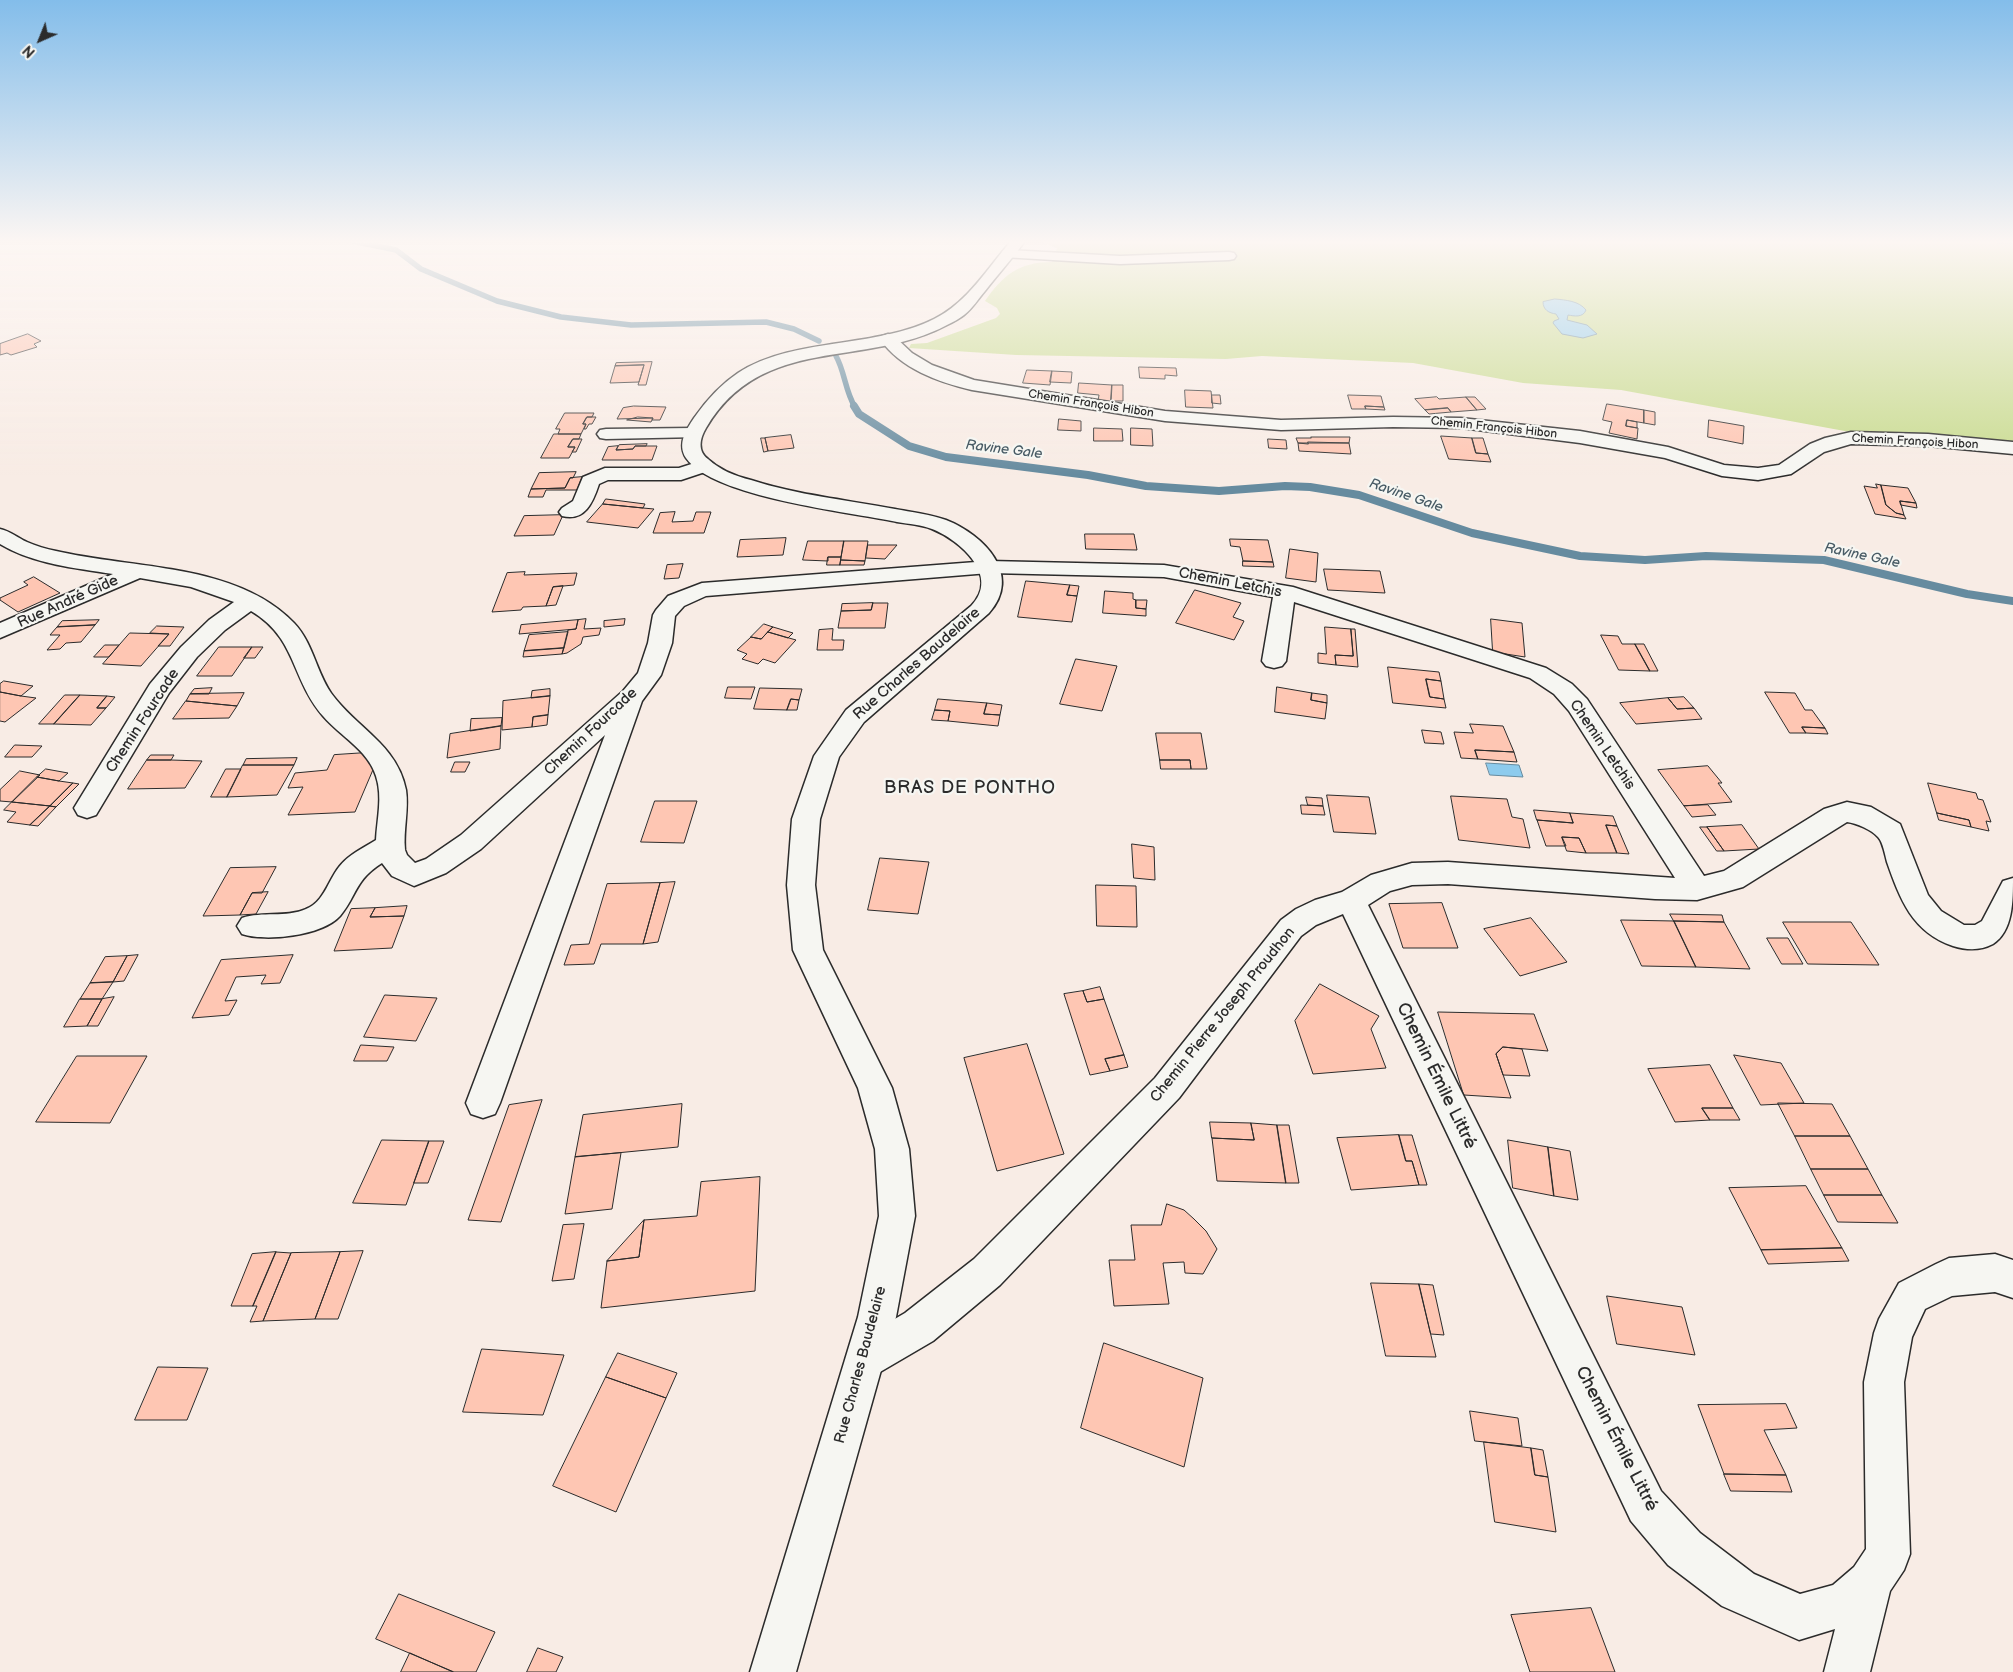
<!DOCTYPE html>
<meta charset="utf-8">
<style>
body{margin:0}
#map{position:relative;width:2013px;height:1672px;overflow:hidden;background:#f8ece5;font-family:"Balsamiq Sans",sans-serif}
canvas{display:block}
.north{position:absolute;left:15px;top:15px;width:50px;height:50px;-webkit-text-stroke:4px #f6f6f2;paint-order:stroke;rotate:224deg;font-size:14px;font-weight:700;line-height:20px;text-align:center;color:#2b2b2b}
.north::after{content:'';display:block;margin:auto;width:18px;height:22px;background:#2b2b2b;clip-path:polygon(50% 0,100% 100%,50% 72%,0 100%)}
</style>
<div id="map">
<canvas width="2013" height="1672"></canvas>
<div class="north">N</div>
</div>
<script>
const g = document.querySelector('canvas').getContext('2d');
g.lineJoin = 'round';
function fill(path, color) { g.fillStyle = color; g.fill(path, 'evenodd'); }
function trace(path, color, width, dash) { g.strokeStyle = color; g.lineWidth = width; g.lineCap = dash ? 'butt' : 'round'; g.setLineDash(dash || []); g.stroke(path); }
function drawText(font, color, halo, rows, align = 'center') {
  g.font = font + ' "Balsamiq Sans",sans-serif'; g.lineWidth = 4.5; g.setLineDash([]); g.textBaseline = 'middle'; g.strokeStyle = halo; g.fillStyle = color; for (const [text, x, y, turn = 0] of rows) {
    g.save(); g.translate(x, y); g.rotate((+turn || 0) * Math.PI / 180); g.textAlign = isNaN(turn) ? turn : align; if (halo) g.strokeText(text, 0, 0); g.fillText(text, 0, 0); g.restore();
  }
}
fill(new Path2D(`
 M1039,241H2013V443L1850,432L1621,390L1523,383L1413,363L1262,356L1226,359L1016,355L909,348L911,344L927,343L996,318L1000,314L997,308L985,301C1003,275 1019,262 1052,262L1057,248Z`), '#c8db8f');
const water = new Path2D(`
 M1555,299C1566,300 1579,301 1586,310C1583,318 1574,316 1568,315L1567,320L1587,325L1597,334L1583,338L1562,334L1553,323L1554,321L1559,319L1556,314C1549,313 1543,310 1543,302Z
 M1486,763L1519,765L1523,777L1490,775Z`);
fill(water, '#8dcbed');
trace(water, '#668b9f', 1);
trace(new Path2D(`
 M353,241L396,250L421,269L497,301L561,317L631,325L766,322L794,329L819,341
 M1998,241H2013
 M836,356C845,372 845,391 855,407`), '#668b9f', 5.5);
trace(new Path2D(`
 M854,406L859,414L909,446L946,457L1088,475L1146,486L1219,491L1285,486L1310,487L1359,495L1472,533L1580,556L1645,560L1706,556L1824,560L1967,594L2013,601`), '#668b9f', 8);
const building = new Path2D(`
 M28,334L41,341L34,344L37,347L11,355L7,353L0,355V344Z
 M652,362L646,385H638L644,365L615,366L616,363Z
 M644,365L639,382L610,383L615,366Z
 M1139,367L1176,368L1177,376L1165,375V379L1140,378Z
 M1027,370L1052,371L1050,385L1023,383Z
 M1052,371L1072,372L1071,383L1050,382Z
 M1079,383L1112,385L1111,402L1098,401L1099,395L1078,393Z
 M1112,385H1123V401H1111Z
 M1185,390L1211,391L1213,408L1186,407Z
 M1212,395H1220L1221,404L1212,403Z
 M1348,395L1381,396L1384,407L1365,406L1366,409H1352Z
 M1437,397L1439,399L1466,397L1477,410L1451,412L1448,408L1425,410L1415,399Z
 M1466,397H1475L1486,409L1477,410Z
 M1607,404L1644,410V423L1627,420L1626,426L1638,428L1637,439L1609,433L1612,422L1603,420Z
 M634,406L666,407L660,420H652L653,418L617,419L623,408Z
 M1365,406L1384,407L1385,410L1366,409Z
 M1448,408L1451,412L1429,414L1425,410Z
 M1644,410L1655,412V425L1644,423Z
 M565,413H594L592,417H587L583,424H586L581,434H558L560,429H556Z
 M587,417H596L592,424H589L586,429H584L586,424H583Z
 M638,417L653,418L651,422L627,420Z
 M1059,419L1081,421V431L1058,430Z
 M1627,420L1637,422V428L1626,426Z
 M1709,420L1744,426L1743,444L1708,437Z
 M1094,428L1122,429L1123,441H1094Z
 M1131,428L1152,429L1153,446L1131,445Z
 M554,434H581L579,439H573L568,447H575L569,458H541Z
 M791,435L794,448L768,451L765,438Z
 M1441,436L1472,438L1476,453L1488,454L1491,462L1449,459Z
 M1311,437H1350L1349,443H1298L1296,438H1311Z
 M761,438H765L768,451L764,452Z
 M1472,438H1483L1488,454L1476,453Z
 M573,439H582L576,452H572L575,447H568Z
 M1268,439L1286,440L1287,449L1269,448Z
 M1308,442L1349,443L1351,454L1299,451L1298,443L1308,444Z
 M647,444L646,446H635L633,449L616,450L619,445Z
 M618,446L616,450L633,449L635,446H657L652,460H602L608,447Z
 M576,472L573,478H570L565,488L531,489L539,473Z
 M582,477L577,490H546L543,497H528L531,489L565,488L570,478Z
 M1876,484L1881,485L1886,505L1896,513L1904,515L1906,519L1875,514L1864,486L1877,488Z
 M1881,485L1908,488L1916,503L1900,501L1904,515L1896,513L1886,505Z
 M606,499L645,504L643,508L603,504Z
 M1900,501L1916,503L1917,508L1901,505Z
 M603,504L643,508L654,509L638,528L587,522Z
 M675,512L672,522L693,521L696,512H711L704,533H653L660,513Z
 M563,515L554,535L514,536L524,516Z
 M1085,534H1134L1137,550L1086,549Z
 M786,538L783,555L737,557L740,540Z
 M1230,539L1268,540L1273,562L1243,561L1240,547L1231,546Z
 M808,541H844L841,557H828V561L803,560Z
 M844,541H868L865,561L841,560Z
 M868,545H897L885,559L866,558Z
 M1290,549L1318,553L1316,582L1286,578Z
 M828,557H841L840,565H827Z
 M841,560L865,561L864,565H840Z
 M1243,561L1273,562L1274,567L1243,566Z
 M683,564L679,578L664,579L667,565Z
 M1324,569L1380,571L1385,593L1328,590Z
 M525,572L524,575L577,573L574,585L553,587L546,606L523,607L521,610L492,612L507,573Z
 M34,577L60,593L18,612L0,600V598L28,585L24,582Z
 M1026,581L1070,585L1067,595L1077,596L1072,622L1018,617Z
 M1070,585L1079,586L1077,596L1067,595Z
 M563,586L556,605L546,606L553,587Z
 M1195,590L1241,603L1233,617L1244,621L1234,640L1176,623Z
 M1105,591L1133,593V599L1136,600V608L1146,609V616L1103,613Z
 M1136,600H1147L1146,609L1136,608Z
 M873,603L871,610L841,611L842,604Z
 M873,603H888L885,628H838L841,611L871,610Z
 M586,619L584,629L601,628L599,635L583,637L581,644L567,653L562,654L568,630L576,629L578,620Z
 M625,619L624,625L604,627V621Z
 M1491,619L1522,623L1525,657L1493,652Z
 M99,620L95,625L57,627L62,621Z
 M578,620L576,629L519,634L521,625Z
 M764,624L773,627L761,639L751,637Z
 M95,625L81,642L66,643L60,649L47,650L60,635H50L57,627Z
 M157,626L184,627L170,646H158L169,634L150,633Z
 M773,627L793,633L788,638L768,632Z
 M1325,627L1351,629L1353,656L1335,655L1336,665L1318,663V653L1326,654Z
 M833,629L832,640H844L843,650H817L819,630Z
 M1351,629H1355L1358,667L1336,665L1335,655L1353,656Z
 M568,632L564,648L524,651L529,635Z
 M768,632L796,640L775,663L763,659L758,664L742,659L747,654L737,650L751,637L761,639Z
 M130,633L169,634L141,666L103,664Z
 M1601,635L1618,636L1622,644H1635L1650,671L1619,670Z
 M1635,644H1644L1658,671H1650Z
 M105,645H119L109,657H94Z
 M219,647H252L232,676H197Z
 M252,647H263L255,658H244Z
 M564,648L562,654L523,657L524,651Z
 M1076,659L1117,666L1102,711L1060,704Z
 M1388,667L1439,672L1441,681L1426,679L1430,697L1444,699L1446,708L1393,703Z
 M1426,679L1441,681L1444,699L1430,697Z
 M4,681L33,686L21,696L0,692V684Z
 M728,687H755L751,699L725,698Z
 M1277,687L1312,693L1311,700L1327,703L1325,719L1275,712Z
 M212,688L209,694H190L194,689Z
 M760,688L802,689L799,700L791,699L787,710L754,709Z
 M550,689V696L531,698L532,691Z
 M0,692L21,696L36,698L5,722L0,721Z
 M1765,692L1795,693L1805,710H1812L1825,728L1802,727L1806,733H1790Z
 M244,693L237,706L186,701L190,694Z
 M1312,693L1327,695V703L1311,700Z
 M65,695H80L54,724H39Z
 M80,695L107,696L97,708H106L91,725L54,724Z
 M107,696L115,697L106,708H97Z
 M550,696L548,715L533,717L532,727L502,730L503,701Z
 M1684,697L1694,708L1677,709L1668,698Z
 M1668,698L1677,709L1694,708L1702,719L1636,724L1620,703Z
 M791,699L799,700L797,710H787Z
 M938,699L987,703L984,714L1000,715L998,726L948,721L950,711L935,710Z
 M186,701L237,706L229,718L173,719Z
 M987,703L1002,705L1000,715L984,714Z
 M935,710L950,711L948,721L932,720Z
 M548,715L547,725L532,727L533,717Z
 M502,718L501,726L470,731L471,719Z
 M1470,724L1503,726L1514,752L1475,750L1478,759L1461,758L1454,732L1473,733Z
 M501,726L500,749L447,758L450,734Z
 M1802,727L1825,728L1828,734L1806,733Z
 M1422,730L1441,732L1444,744L1425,743Z
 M1156,733H1201L1207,769H1191L1190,760H1160Z
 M15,745L42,746L32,757H5Z
 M1475,750L1514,752L1517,762L1478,759Z
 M364,753L375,765L355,812L288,815L303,787L288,788L295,773L327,770L334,755Z
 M151,755H174L171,760H147Z
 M297,758L294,765H243L246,759Z
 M147,760H171L202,761L185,788L128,789Z
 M1160,760H1190L1191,769H1161Z
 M455,762H470L465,772H451Z
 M243,765H294L277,795L227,797Z
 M1708,766L1722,783H1718L1732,802L1684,806L1658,770Z
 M46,769L68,773L59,781L37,777Z
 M226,769H241L227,797H211Z
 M20,771L40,775L12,802L0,801V790Z
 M37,777L59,781L73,783L50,806L12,802Z
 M73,783L79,784L56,807L50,806Z
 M1928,783L1976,793L1978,799L1983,800L1991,822L1986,821L1989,831L1971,827L1969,820L1937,813Z
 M1327,795L1369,797L1376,834L1334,832Z
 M1451,796L1507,799L1512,817L1523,819L1530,848L1459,840Z
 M1306,797L1322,798L1323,806L1308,805Z
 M655,801H697L684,843L641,842Z
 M12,802L50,806L30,825L7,822L16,812L4,810Z
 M1301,805L1323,806L1325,815L1302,814Z
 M1708,805L1716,815L1692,817L1684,806Z
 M50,806L56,807L38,826L30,825Z
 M1534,810L1570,813L1573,823L1537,820Z
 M1570,813L1613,816L1617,826L1606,825L1617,853H1586L1579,838L1562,837L1566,846H1546L1537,820L1573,823Z
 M1937,813L1969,820L1971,827L1939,820Z
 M1606,825L1617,826L1629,854L1617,853Z
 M1742,825L1759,849L1724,851L1707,827Z
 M1700,827H1707L1724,851H1717Z
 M1562,837L1579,838L1586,853L1567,851Z
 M1132,844L1154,847L1155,880L1134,878Z
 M880,858L929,862L918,914L868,910Z
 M276,867L262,893H252L240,915L203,916L230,868Z
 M675,882L658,942L643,944L660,883Z
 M660,883L643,944H601L594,964L564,965L571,945L589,944L607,884Z
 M1096,885L1136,886L1137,927L1097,926Z
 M268,892L256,914L240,915L252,893Z
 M1442,903L1458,948H1403L1389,904Z
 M407,906L404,916L370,917L375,908Z
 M375,908L370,917L404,916L392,948L334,951L351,909Z
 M1670,914L1722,915L1724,922L1674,921Z
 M1531,918L1567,962L1520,976L1484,929Z
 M1621,920L1674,921L1696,967L1642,966Z
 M1674,921L1724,922L1750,969L1696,967Z
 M1783,922H1851L1879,965L1808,964Z
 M1767,938H1788L1803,964H1782Z
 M138,955L124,981L113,982L127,956Z
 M293,955L280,983L261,984L266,975L236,977L225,1001L237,1000L229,1015L192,1018L221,960Z
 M127,956L113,982L90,983L105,957Z
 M113,982L102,999H80L90,983Z
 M1320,984L1379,1016L1371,1029L1386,1068L1313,1074L1295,1021Z
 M1100,987L1104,999L1087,1002L1083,991Z
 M1083,991L1087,1002L1104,999L1124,1055L1105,1059L1110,1071L1090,1075L1064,994Z
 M385,995L437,998L416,1041L364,1037Z
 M114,997L98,1026H87L102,999Z
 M80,999H102L87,1026L64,1027Z
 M1438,1012L1534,1014L1548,1051L1503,1047L1496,1054L1511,1098L1464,1095Z
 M1027,1044L1064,1154L997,1171L964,1058Z
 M361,1045L394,1047L387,1061H354Z
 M1503,1047L1522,1049L1530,1076L1503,1075L1496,1054Z
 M1124,1055L1128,1067L1110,1071L1105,1059Z
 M1734,1055L1781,1063L1804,1103L1761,1105Z
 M77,1056H147L110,1123L36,1122Z
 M1710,1065L1733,1108H1702L1710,1120L1675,1122L1648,1069Z
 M542,1100L501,1222L468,1220L509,1105Z
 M1778,1103L1832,1104L1850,1136H1795Z
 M682,1104L678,1147L575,1157L583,1115Z
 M1702,1108H1733L1740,1120H1710Z
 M1210,1122L1251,1123L1254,1140L1212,1138Z
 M1251,1123L1277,1125L1286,1183L1217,1181L1212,1138L1254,1140Z
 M1277,1125H1289L1299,1183H1286Z
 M1399,1135L1406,1161H1412L1419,1185L1351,1190L1337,1138Z
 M1399,1135H1412L1427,1185H1419L1412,1161H1406Z
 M1795,1136H1850L1868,1169H1811Z
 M382,1140L429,1141L406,1205L353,1203Z
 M1508,1140L1548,1147L1554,1196L1513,1188Z
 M429,1141H444L428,1183H414Z
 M1548,1147L1570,1151L1578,1200L1554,1196Z
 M621,1153L612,1209L565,1214L575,1157Z
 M1811,1169H1868L1882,1195H1824Z
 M760,1177L755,1291L601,1308L607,1261L639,1257L644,1220L697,1216L701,1182Z
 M1806,1186L1842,1248L1761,1250L1729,1188Z
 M1824,1195H1882L1898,1223L1838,1222Z
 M1167,1204L1184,1210L1194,1219L1206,1231L1217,1249L1203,1274L1185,1273L1184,1262L1163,1263L1169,1304L1114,1306L1109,1260H1135L1131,1225H1161Z
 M644,1220L639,1257L607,1261Z
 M584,1224L574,1279L552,1281L563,1225Z
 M1842,1248L1849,1261L1768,1264L1761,1250Z
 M363,1251L338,1319H315L340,1252Z
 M276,1252L253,1306H231L252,1254Z
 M276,1252L291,1253L263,1321L250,1322L257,1306H253Z
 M340,1252L315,1319L263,1321L291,1253Z
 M1371,1283L1419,1284L1436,1357L1386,1356Z
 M1419,1284L1433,1285L1444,1335L1431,1334Z
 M1607,1296L1682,1307L1695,1355L1617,1344Z
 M1104,1343L1203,1378L1184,1467L1081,1428Z
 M482,1349L564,1355L543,1415L463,1412Z
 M618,1353L677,1373L666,1398L606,1377Z
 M158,1367L208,1368L187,1420H135Z
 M606,1377L666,1398L616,1512L553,1486Z
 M1786,1404L1797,1428L1764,1430L1786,1475L1724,1474L1698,1405Z
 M1470,1411L1518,1418L1522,1446L1475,1441Z
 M1484,1442L1531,1448L1535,1475L1548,1477L1556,1532L1495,1522Z
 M1531,1448L1543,1450L1548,1477L1535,1475Z
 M1724,1474L1786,1475L1792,1492L1731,1491Z
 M399,1594L495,1632L476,1672H454L376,1639Z
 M1591,1608L1615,1672H1530L1511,1615Z
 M538,1648L563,1657L556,1672H527Z
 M410,1653L453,1672H401Z`);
fill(building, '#fec6b3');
trace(building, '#2b2b2b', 1);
const minor = new Path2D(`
 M1008,250L1120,256L1229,252L1234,253L1236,256L1234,259L1229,260L1120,264L1003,257L1001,254L1003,251Z
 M888,334L894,336L912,353L932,365L974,380L1165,411L1281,420L1393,417L1461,418L1580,431L1668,447L1724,465L1758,468L1779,465L1810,444L1825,438L1851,432L1928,434L2013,442V454L1928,446L1851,444L1824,452L1791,474L1758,480L1722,476L1665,458L1580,443L1461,428L1393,427L1281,430L1165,421L972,390C938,382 901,369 880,339L882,336Z
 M693,428L699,429L702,433L699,437L606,439L600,438L597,434L600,430L606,429Z
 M704,460L711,462L714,466L711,470L681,480H608L599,484C593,502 585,522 562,516L559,512L562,508L573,501L583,477L605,468H679Z
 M0,529C10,531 18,538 27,542C36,546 46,549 56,551C132,569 237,563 294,623C313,643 316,671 331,693C356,728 397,744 406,790C409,810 403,830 405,850L407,855L415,863L426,859L461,835L623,691L638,673L648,643L653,615L656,610L668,596L702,583L989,561L1164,565L1293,587L1546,668L1572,684L1587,699L1704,876L1724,871L1824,809L1847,802L1871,807L1900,824L1928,895L1941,911L1964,925H1975L1982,921L2003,881L2013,878C2013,901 2013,931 1993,944C1980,951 1966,950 1953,946C1912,932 1900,899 1887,862C1885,855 1883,842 1878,837C1872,830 1856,823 1847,822L1743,887L1697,900L1655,899L1448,884L1412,885L1390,891L1368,905L1661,1491L1700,1533L1754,1574L1800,1594L1833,1585L1854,1567L1866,1549L1864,1382L1874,1333L1879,1319L1899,1283L1936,1264L1949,1258L1995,1254L2013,1260V1298L1995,1292L1952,1296L1925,1309L1912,1337L1904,1382L1910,1554L1904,1570L1890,1591L1870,1672H1824L1835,1629L1799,1640L1722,1606L1668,1565L1631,1521L1343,914L1316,925L1301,936L1179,1098L1000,1285L933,1341L880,1372L866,1378L852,1372L846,1358L852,1344L905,1313L974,1259L1155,1078L1281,920L1296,909L1315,900L1342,892L1371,875L1412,863L1448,862L1675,878L1569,711L1554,694L1530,678L1294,602L1286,661L1282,666L1274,668L1266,666L1262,661L1273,597L1164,577L989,573L706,596L684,606L675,616L672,643L661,675L642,701L500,1103L495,1114L483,1118L471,1114L466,1103L605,735L481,849L446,873L414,886L392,876L382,863C354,881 358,894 340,916C322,936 265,942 242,934L237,926L242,918C262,911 286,918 306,909C324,902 328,881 339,867C348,855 363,848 376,840C377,819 383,797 376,776C368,750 340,736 323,716C291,679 297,638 251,611L225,630L197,657L169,693L96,815L87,818L78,815L74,808L150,684L181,647L209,620L234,602L191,587L140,578L0,638V623L113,574C75,568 33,564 0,544Z`);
const major = new Path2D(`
 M1011,241H1025C1013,258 998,274 985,291C979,298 972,309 964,315C959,319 953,322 947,325C865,369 762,333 706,428C700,438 697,451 708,459C720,470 735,476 751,480C797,495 847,500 895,509C911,512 930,514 946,520C984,535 1023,575 989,613L864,722L839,757L820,819L815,885L823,950L892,1088L909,1149L915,1216L896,1317L796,1672H750L858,1317L879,1216L875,1149L858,1088L793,950L787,885L792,819L814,756L846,710L971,606C1001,576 960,540 932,529C922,525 909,524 897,522C849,512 712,497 686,458C677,444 686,430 694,418C706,401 720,385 738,373C793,337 874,349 934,319C967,303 988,268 1011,241Z`);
trace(minor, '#2b2b2b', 3);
trace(major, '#2b2b2b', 3);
fill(minor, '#f6f6f2');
fill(major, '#f6f6f2');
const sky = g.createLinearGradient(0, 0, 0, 475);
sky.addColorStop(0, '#83bdea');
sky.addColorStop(0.51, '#fcf6f3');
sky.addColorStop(1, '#fcf6f300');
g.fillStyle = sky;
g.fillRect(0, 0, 2013, 475);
drawText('12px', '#2b2b2b', '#f6f6f2', [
 ["Chemin François Hibon",1091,404,9],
 ["Chemin François Hibon",1494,428,6],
 ["Chemin François Hibon",1915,442,3]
]);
drawText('italic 14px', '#485b65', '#f6f6f2', [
 ["Ravine Gale",1004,450,7],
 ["Ravine Gale",1406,496,19],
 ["Ravine Gale",1862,556,12]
]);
drawText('15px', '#2b2b2b', '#f6f6f2', [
 ["Chemin Letchis",1230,583,11],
 ["Rue André Gide",68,602,-24],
 ["Rue Charles Baudelaire",917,664,-41],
 ["Chemin Fourcade",143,721,-57],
 ["Chemin Fourcade",591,732,-43],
 ["Chemin Letchis",1602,745,56],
 ["Chemin Pierre Joseph Proudhon",1223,1015,-51],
 ["Rue Charles Baudelaire",861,1365,-75]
]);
g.letterSpacing = '1px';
drawText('18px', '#2b2b2b', '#f6f6f2', [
 ["BRAS DE PONTHO",970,788]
]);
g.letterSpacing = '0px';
drawText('18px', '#2b2b2b', '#f6f6f2', [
 ["Chemin Émile Littré",1436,1076,64],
 ["Chemin Émile Littré",1616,1439,63]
]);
</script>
